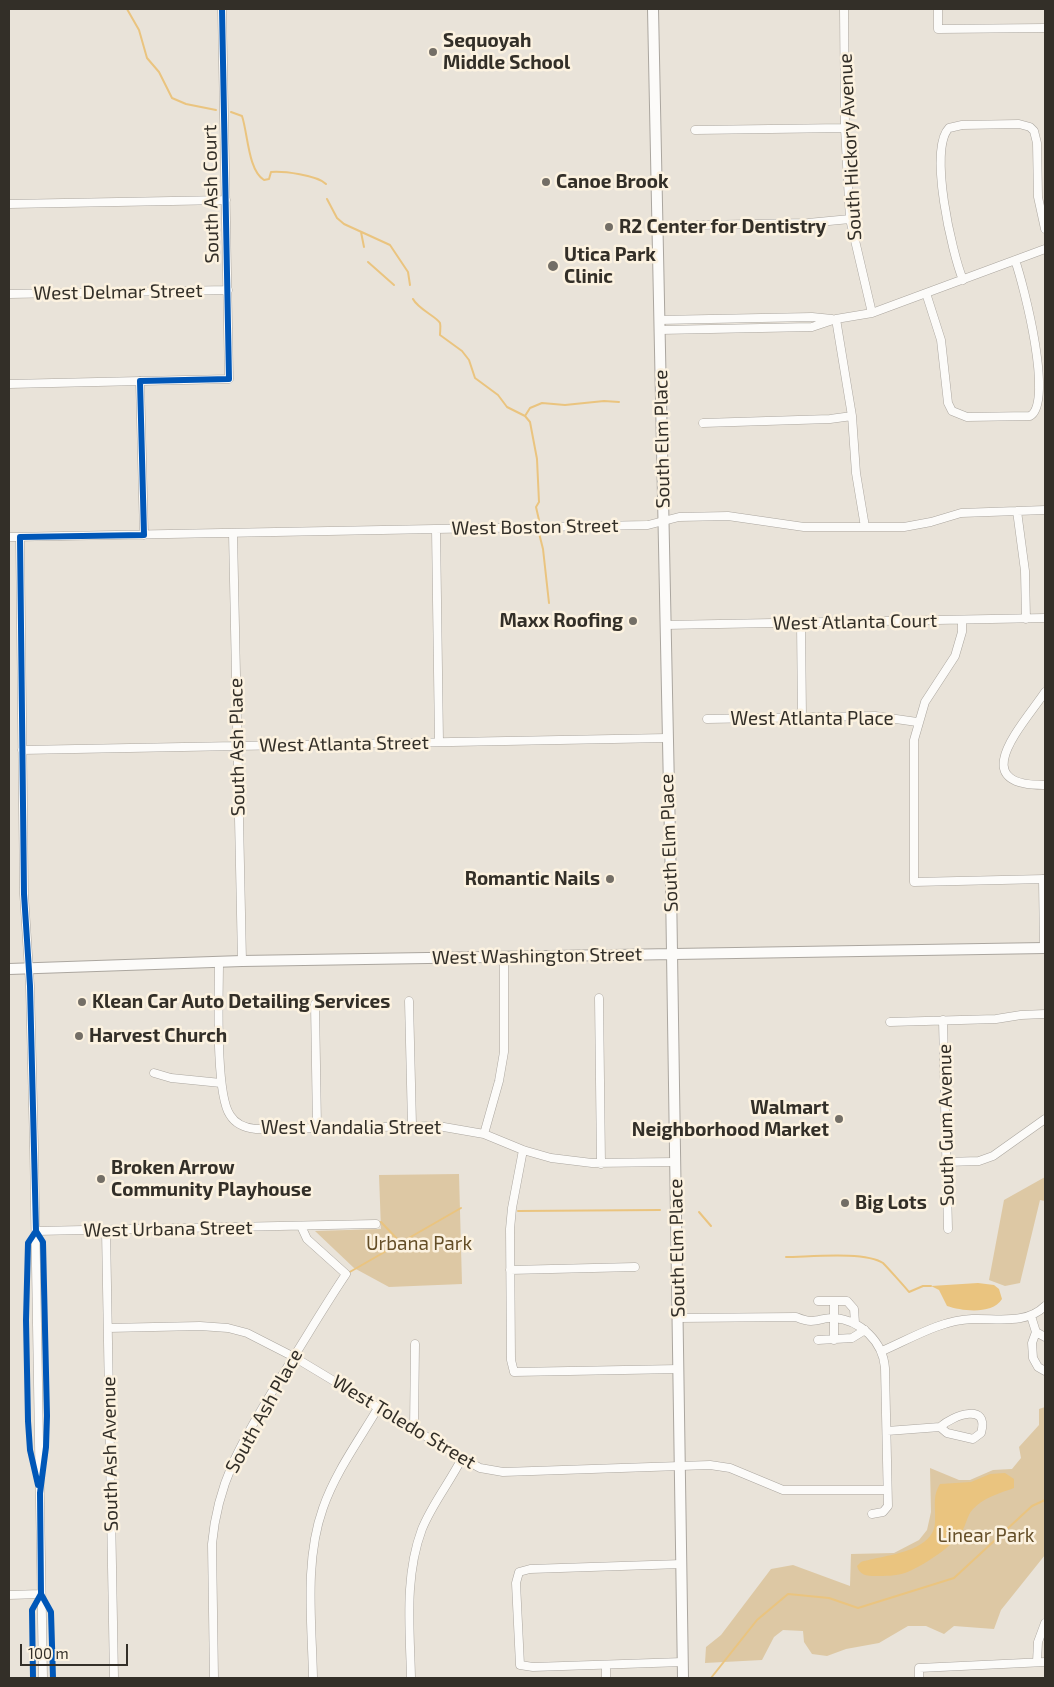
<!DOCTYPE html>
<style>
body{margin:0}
#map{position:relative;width:1054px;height:1687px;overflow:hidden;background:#e9e3d9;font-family:"Exo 2",sans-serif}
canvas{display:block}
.frame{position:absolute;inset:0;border:10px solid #332f28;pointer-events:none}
.scale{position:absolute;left:20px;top:1644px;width:108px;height:22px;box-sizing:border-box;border:2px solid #332f28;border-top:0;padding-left:6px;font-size:15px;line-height:18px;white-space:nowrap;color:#332f28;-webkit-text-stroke:4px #fcf2e0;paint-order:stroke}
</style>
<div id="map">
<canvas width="1054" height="1687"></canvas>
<div class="frame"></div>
<div class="scale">100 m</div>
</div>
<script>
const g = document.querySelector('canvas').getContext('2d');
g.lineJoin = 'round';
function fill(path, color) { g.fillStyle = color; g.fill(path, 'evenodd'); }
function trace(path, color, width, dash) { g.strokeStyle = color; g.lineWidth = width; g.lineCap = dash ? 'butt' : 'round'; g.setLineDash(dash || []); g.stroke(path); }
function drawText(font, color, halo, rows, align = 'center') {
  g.font = font + ' "Exo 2",sans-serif'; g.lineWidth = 5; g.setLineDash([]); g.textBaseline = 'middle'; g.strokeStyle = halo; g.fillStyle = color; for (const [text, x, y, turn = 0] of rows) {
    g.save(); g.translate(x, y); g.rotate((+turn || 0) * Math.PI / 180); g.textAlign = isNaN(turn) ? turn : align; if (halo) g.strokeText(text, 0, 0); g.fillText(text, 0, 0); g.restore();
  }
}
fill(new Path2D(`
 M459,1174L462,1284L389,1287L354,1268L315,1231L381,1229L379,1175Z
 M1045,1177V1201L1040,1200L1020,1283L1005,1286L989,1280L1004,1200Z
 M1045,1407V1555L1001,1610L994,1629L954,1626L944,1634L926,1626H908L879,1643L846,1649L827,1656L812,1654L804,1642L803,1631L783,1630L774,1637L762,1660L705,1663L706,1647L721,1635L771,1569L793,1565L850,1586L851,1554L894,1553L919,1540L927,1530L931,1512L930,1468L959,1480H970L993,1470L1012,1469L1021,1458L1019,1447L1039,1425V1409Z`), '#ddc8a4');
fill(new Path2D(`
 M978,1283L994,1285L999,1289L1002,1299C992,1315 962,1311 947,1306L939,1290L931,1286Z
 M1005,1473L1014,1479V1488C1000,1493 983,1498 973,1509C967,1515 966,1526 961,1533C952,1547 921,1567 905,1573C895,1576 886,1576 875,1576C867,1576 859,1575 857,1566L861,1562C883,1555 934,1553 935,1522C936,1507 932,1497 940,1484L971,1482L990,1474Z`), '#eac47f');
trace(new Path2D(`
 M127,9L139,30L147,58L159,72L172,98L186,104L216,110
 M231,112L242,116C248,134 248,170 264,180L269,179L271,172C283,171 317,175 326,184
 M327,199L337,218L344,224L390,245L408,272L410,285
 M361,232L364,247
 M368,262L394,285
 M413,299C418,309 437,317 440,323C441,327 440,331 440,335L462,351L469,360L475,378L498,395L507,407L525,416L530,422L537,459L539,502L536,507L539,520
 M525,416L530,408L542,403L565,405L604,401L619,402
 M539,533L543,549L549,603
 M518,1211L660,1210
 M699,1212L711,1226
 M378,1223L381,1222L401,1243
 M786,1257C808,1257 865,1251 883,1263C887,1267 905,1287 909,1292L923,1286H931
 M348,1273L461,1208
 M711,1678L757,1620L788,1594L829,1598L858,1608L954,1578L1032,1506L1045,1500`), '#eac47f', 2);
const minor = new Path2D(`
 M844,9L845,128L850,219L872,313
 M938,9V29L1045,28
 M695,130L845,128
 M9,204L226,200
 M698,225L808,223L850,219
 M963,280C952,253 928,149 949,128L962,125L1019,124L1030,127L1034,131L1037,143L1038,197L1045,229
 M926,293L941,340L948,403L952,411L967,417L1030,416C1054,403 1024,286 1015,260
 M9,294L228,290
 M836,319L852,416L856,473L865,527
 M659,320L812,317L832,319
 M660,330L812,327L836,319L872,313L1045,249
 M140,381L144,535
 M9,384L229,379L222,9
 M703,423L830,419L852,416
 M1017,511L1025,571L1026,619
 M436,529L439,742
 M233,533L242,961
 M9,537L648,525L679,517L728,516L804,527H904L931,522L961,513L1045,510
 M20,537L24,894L30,986L34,1147L43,1678
 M962,620V632L955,656L925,702L914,740V882L1045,879
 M801,623L802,718
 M665,625L1045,618
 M1045,692C1023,725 964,786 1045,785
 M707,719L875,716L917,722
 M22,750L667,738
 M1043,879L1044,948
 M219,962C219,993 215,1093 230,1115C236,1125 245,1128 256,1129L438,1126L484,1134L523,1150L551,1158L592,1163L675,1162
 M599,998L601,1164
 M409,1001L412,1125
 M315,1004L317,1127
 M943,1020L948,1229
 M890,1022L996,1019L1021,1015L1045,1014
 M154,1073L171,1078L221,1083
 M484,1134L499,1081L504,1052V956
 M523,1150L512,1208L510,1229L511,1360L514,1372L679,1369
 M946,1162L979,1161L993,1156L1045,1119
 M106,1230L114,1678
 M36,1231L376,1224
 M510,1270L635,1267
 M818,1301H847L854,1309L855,1323
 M834,1301V1340
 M1031,1316L1036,1332L1032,1343L1033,1358L1038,1367L1045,1371
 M678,1318L796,1317C801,1319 806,1321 811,1321C819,1321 826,1317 834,1318C861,1320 883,1342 885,1368L888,1506L883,1512L872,1514
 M108,1328L200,1326L228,1328L247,1333L294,1357L462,1458L480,1468L503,1472L710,1465L730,1468L783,1490H887
 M1036,1332L1045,1337
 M818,1340L852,1338L865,1330
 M882,1351C910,1339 941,1320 972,1319C997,1318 1026,1325 1045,1306
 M414,1429L415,1344
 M887,1431L940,1427C953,1415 990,1402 981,1433L973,1439L947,1433L940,1427
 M682,1564L530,1569L519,1572L516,1583L520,1665L533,1667L683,1662
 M9,1595L41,1594
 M1037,1662L1038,1642L1045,1623
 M606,1665V1678
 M214,1678L212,1544C218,1476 247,1434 281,1377C303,1343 323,1308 346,1274L307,1239L301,1226
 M313,1678C312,1623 304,1561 323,1508C335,1473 359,1440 378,1408
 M411,1678C410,1629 404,1577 422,1529C432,1504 450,1482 462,1458
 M919,1678V1668L1045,1662`);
const major = new Path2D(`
 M653,9L671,887L683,1678
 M9,969L242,961L1045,948`);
trace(minor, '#aba69f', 9);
trace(major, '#aba69f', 12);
trace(minor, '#fcfbf9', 8);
trace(major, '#fcfbf9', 10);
trace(new Path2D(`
 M36,1231L28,1243L26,1320L28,1421L30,1450L38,1485
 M33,1678L32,1610L41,1594
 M53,1678L51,1612L41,1594L40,1493L46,1447L47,1416L43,1242L36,1231L30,986L24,894L20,537L144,535L140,381L229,379L222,9`), '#0057b8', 6);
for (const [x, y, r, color] of [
 [433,52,5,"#736e66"],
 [546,182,5,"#736e66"],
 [609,227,5,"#736e66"],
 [553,266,6,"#736e66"],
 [633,621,5,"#736e66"],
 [610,879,5,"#736e66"],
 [82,1002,5,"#736e66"],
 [79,1036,5,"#736e66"],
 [839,1119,5,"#736e66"],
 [101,1179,5,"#736e66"],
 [845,1203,5,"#736e66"]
]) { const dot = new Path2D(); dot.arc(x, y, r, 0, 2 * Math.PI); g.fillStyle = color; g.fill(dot); trace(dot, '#fcf2e0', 2); }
drawText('bold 19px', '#332f28', '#fcf2e0', [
 ["Sequoyah",443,41],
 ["Middle School",443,63],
 ["Canoe Brook",556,182],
 ["R2 Center for Dentistry",619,227],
 ["Utica Park",564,255],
 ["Clinic",564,277],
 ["Maxx Roofing",623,621,"right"],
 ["Romantic Nails",600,879,"right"],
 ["Klean Car Auto Detailing Services",92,1002],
 ["Harvest Church",89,1036],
 ["Walmart",829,1108,"right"],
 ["Neighborhood Market",829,1130,"right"],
 ["Broken Arrow",111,1168],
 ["Community Playhouse",111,1190],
 ["Big Lots",855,1203]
], 'left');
drawText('19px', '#332f28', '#fcf2e0', [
 ["South Hickory Avenue",850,147,-93],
 ["South Ash Court",211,194,-91],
 ["West Delmar Street",118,292,-1],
 ["South Elm Place",662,439,-91],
 ["West Boston Street",535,527,-1],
 ["West Atlanta Court",855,622,-1],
 ["West Atlanta Place",812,719],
 ["West Atlanta Street",344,744,-1],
 ["South Ash Place",237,747,-91],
 ["South Elm Place",669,843,-92],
 ["West Washington Street",537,956,-1],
 ["South Gum Avenue",946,1125,-91],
 ["West Vandalia Street",351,1128],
 ["West Urbana Street",168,1229,-1],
 ["South Elm Place",677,1248,-91],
 ["South Ash Place",264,1411,-61],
 ["West Toledo Street",404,1422,31],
 ["South Ash Avenue",110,1454,-91]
]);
drawText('19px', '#644e27', '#fcf2e0', [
 ["Urbana Park",419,1244],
 ["Linear Park",986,1536]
]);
</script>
